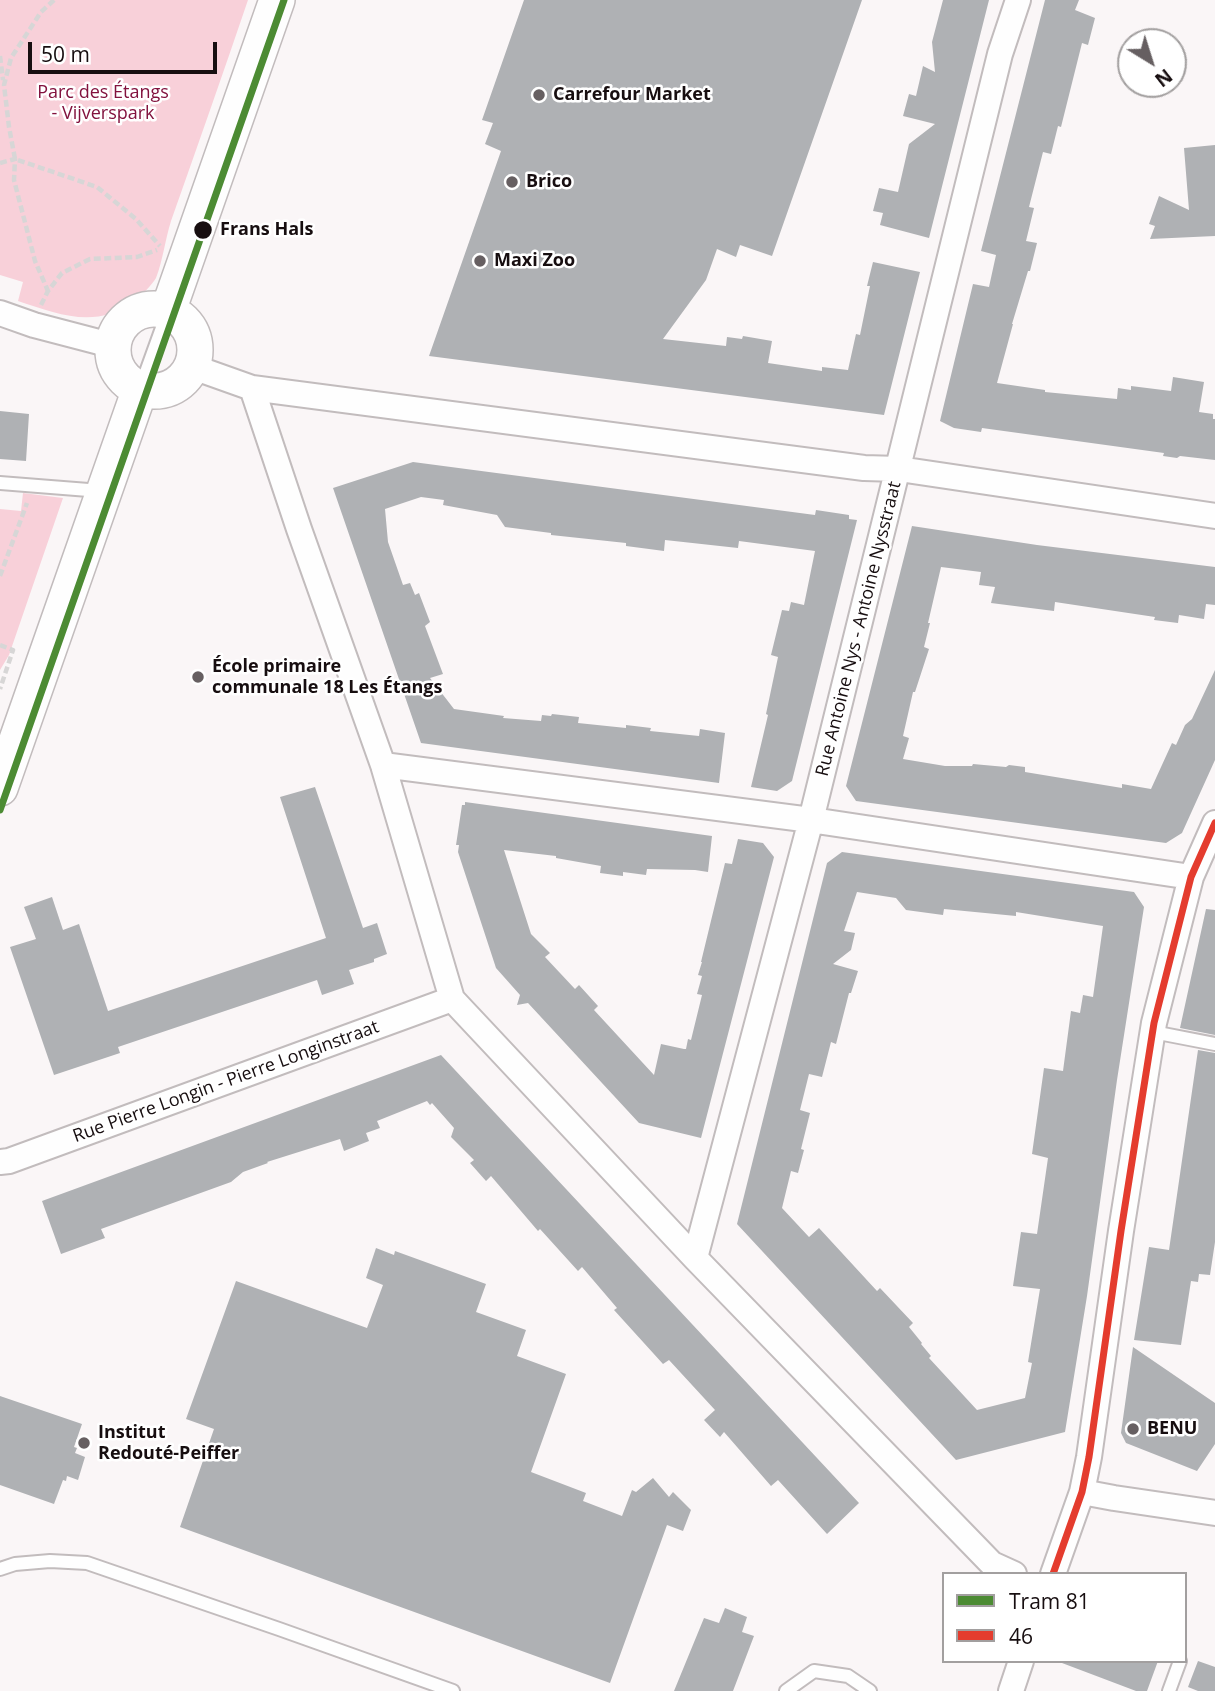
<!DOCTYPE html>
<meta charset="utf-8">
<style>
body{margin:0}
#map{position:relative;width:1215px;height:1691px;overflow:hidden;background:#faf6f7;font-family:"Open Sans",sans-serif}
canvas{display:block}
.legend{position:absolute;left:942px;top:1572px;width:245px;height:91px;box-sizing:border-box;background:#fff;border:2px solid #a29f9f;margin:0;padding:9px 12px;list-style:none;font-size:21px;color:#170e10}
.legend li{display:flex;align-items:center;gap:14px;height:35px}
.legend b{width:35px;border:2px solid #a29f9f}
.north{position:absolute;left:1117px;top:28px;width:70px;height:70px;box-sizing:border-box;background:#fff;border:2px solid #a29f9f;border-radius:50%;rotate:142deg;font-size:19px;font-weight:700;line-height:28px;text-align:center;color:#170e10}
.north::after{content:'';display:block;margin:auto;width:24px;height:32px;background:#665f61;clip-path:polygon(50% 0,100% 100%,50% 72%,0 100%)}
.scale{position:absolute;left:28px;top:42px;width:189px;height:32px;box-sizing:border-box;border:4px solid #170e10;border-top:0;padding-left:9px;font-size:21px;line-height:24px;white-space:nowrap;color:#170e10;-webkit-text-stroke:5px #fff;paint-order:stroke}
</style>
<div id="map">
<canvas width="1215" height="1691"></canvas>
<ul class="legend">
<li><b style="height:9px;background:#4c8b33"></b>Tram 81</li>
<li><b style="height:9px;background:#e43c2e"></b>46</li>
</ul>
<div class="north">N</div>
<div class="scale">50 m</div>
</div>
<script>
const g = document.querySelector('canvas').getContext('2d');
g.lineJoin = 'round';
function fill(path, color) { g.fillStyle = color; g.fill(path, 'evenodd'); }
function trace(path, color, width, dash) { g.strokeStyle = color; g.lineWidth = width; g.lineCap = dash ? 'butt' : 'round'; g.setLineDash(dash || []); g.stroke(path); }
function drawText(font, color, halo, rows, align = 'center') {
  g.font = font + ' "Open Sans",sans-serif'; g.lineWidth = 5; g.setLineDash([]); g.textBaseline = 'middle'; g.strokeStyle = halo; g.fillStyle = color; for (const [text, x, y, turn = 0] of rows) {
    g.save(); g.translate(x, y); g.rotate((+turn || 0) * Math.PI / 180); g.textAlign = isNaN(turn) ? turn : align; if (halo) g.strokeText(text, 0, 0); g.fillText(text, 0, 0); g.restore();
  }
}
fill(new Path2D(`
 M0,0H248C223,74 197,147 171,221C165,240 163,260 156,278C152,285 141,296 134,301C96,330 58,314 18,301L23,282L0,275Z
 M23,493L63,498L9,655L0,670V509L21,511Z`), '#f8d0d9');
fill(new Path2D(`
 M524,0H862L772,256L740,245L736,257L717,249L706,280L663,339L726,346L727,337L742,339L743,336L772,341L768,363L822,371V367L848,370L856,334L860,335L870,286H867L873,262L920,272L884,415L429,356L501,151L485,144L493,123L482,120Z
 M943,0H989L929,238L880,225L883,213L873,211L879,188L898,192L909,144L935,124L903,116L909,94L916,96L923,66L935,72L932,42Z
 M1045,0H1079L1075,10L1095,18L1088,45L1082,43L1061,127L1058,126L1051,154L1043,152L1029,207L1034,208L1026,241L1037,243L1030,271H1028L1012,324H1013L997,383L1045,390V392L1117,399L1118,388L1131,390V386L1171,391L1173,377L1204,382L1199,412L1213,414V419H1215V460L1180,456L1177,458L1163,456L1164,453L982,428L981,432L954,428L940,421L973,284L989,287L996,255L981,251Z
 M1215,145V236L1150,239L1155,226L1149,224L1159,196L1189,210L1184,148Z
 M0,411L29,414L26,461L0,459Z
 M413,462L815,515L816,510L849,515V519L857,520L792,781L777,791L751,787L768,715L766,714L778,657L771,655L782,610L789,611L791,602L804,605L815,551L739,541L738,548L665,540L664,551L649,549L626,546V543L551,535V533L505,527L497,515L443,505L444,500L421,497L385,509L388,542L403,585L410,583L415,595L419,593L430,622L425,626L443,674L430,678L454,709L504,716L503,718L541,721L542,715L551,716L552,714L579,717L578,723L626,728V725L651,728L650,731L699,736L700,729L725,733L719,783L421,743L333,488Z
 M912,526L1037,545L1215,567V605L1206,604L1204,619L1179,615L1178,623L1154,620L1155,617L1055,602L1054,611L991,603L995,587L979,585L981,572L941,567L928,623H930L924,647L929,649L915,692H913L903,736L909,738L903,759L945,766H972L973,764L1006,767L1009,765L1025,767V772L1122,788V784L1151,789L1172,743L1176,745L1185,725L1192,719L1215,670V760L1182,833L1166,843L856,801L846,786Z
 M315,787L363,928L377,923L387,954L374,959V962L349,970L354,984L322,995L317,980L118,1047L120,1053L54,1075L10,947L36,939L24,907L52,897L63,930L79,924L108,1011L326,938L280,797Z
 M465,802L712,836L708,872L695,870L647,869L646,875L623,872V876L600,873L601,866L556,858V856L504,850L531,934L550,953L545,957L575,989L579,985L598,1006L594,1010L654,1075L661,1044L684,1049H686L688,1039L691,1040L702,995L697,994L702,976L698,975L702,962H701L725,863L732,864L738,839L763,843L774,857L701,1138L639,1123L528,1003L517,1005L520,995L496,968L458,852L459,845H456L462,805H465Z
 M842,852L1134,892L1144,907L1117,1080L1087,1296L1065,1432L956,1460L737,1224L827,863ZM857,892L896,898L906,910L943,915L944,909L1016,916V912L1103,926L1093,997L1083,995L1080,1013L1071,1011L1063,1071L1044,1068L1032,1154L1048,1158L1037,1234L1021,1232L1013,1286L1040,1289L1028,1362L1032,1363L1025,1398L977,1410L929,1358L931,1356L921,1344L922,1343L909,1327L913,1323L880,1288L877,1291L819,1228L809,1237L782,1208L791,1171L798,1173L804,1150L801,1149L810,1113L800,1110L809,1074L822,1077L831,1042L836,1044L849,993H851L858,971L833,964L851,950L855,933L844,931Z
 M1206,909L1215,910V1035L1180,1028Z
 M1198,1050L1215,1053V1242L1210,1275L1199,1274L1198,1282L1191,1281L1181,1345L1134,1340L1149,1247L1169,1250Z
 M441,1055L859,1503L827,1534L778,1480L771,1486L724,1432L720,1437L704,1420L715,1410L669,1360L663,1364L614,1310L617,1308L582,1267L578,1271L540,1229L538,1231L491,1176L486,1181L470,1163L474,1160L451,1137L454,1128L432,1103L430,1105L427,1101L377,1121L380,1128L366,1133L369,1141L344,1151L340,1139L267,1162L268,1163L243,1172L231,1182L101,1229L105,1238L61,1254L42,1201Z
 M376,1248L394,1255L395,1251L486,1284L476,1312L526,1330L517,1356L566,1374L531,1472L586,1493L583,1501L622,1516L632,1490L636,1492L653,1478L669,1497L673,1492L691,1510L683,1531L667,1525L610,1683L180,1527L214,1429L186,1419L236,1281L367,1328L383,1285L366,1278Z
 M1133,1347L1215,1403V1444L1197,1471L1126,1443L1121,1433Z
 M0,1396L82,1424L74,1447L77,1448L75,1453L85,1457L78,1480L67,1476L66,1481L63,1480L54,1504L0,1485Z
 M725,1608L747,1617L742,1632L754,1636L733,1691H674L704,1618L719,1623Z
 M1062,1661H1158L1147,1691H1136L1062,1663Z
 M1198,1661L1215,1667V1691H1198L1188,1687Z`), '#afb1b4');
const lane = new Path2D(`
 M141,386L167,314
 M0,483L101,491
 M1153,1032L1215,1044
 M0,1569L15,1564L50,1561L87,1563L279,1629L453,1691
 M786,1691L814,1671L848,1676L870,1691
 M1169,1691L1180,1661`);
const street = new Path2D(`
 M0,313L34,325L99,342L113,347
 M193,367L252,388L864,468L899,469L1215,516
 M252,388L299,529L383,765L452,999L695,1258L992,1564L1014,1574
 M383,765L811,820L1191,877
 M0,1162L9,1161L452,999
 M695,1258L811,820L1000,54L1018,0
 M1082,1492L1114,1498L1215,1513
 M1053,1574L1082,1492L1089,1457L1121,1231L1154,1023L1191,877L1215,823
 M1011,1691L1021,1661`);
const secondary = new Path2D(`
 M113 350a41 41 0 1 1 82 0a41 41 0 1 1-82 0Z
 M168,311L277,0
 M0,788L140,389`);
trace(lane, '#c2bcbd', 16);
trace(street, '#c2bcbd', 28);
trace(secondary, '#c2bcbd', 38);
trace(new Path2D(`
 M54,0L41,12L11,58L4,85L9,127L15,159L97,187L136,219L160,246
 M0,56L3,80
 M0,163L15,159L14,180L35,261L48,291
 M41,305L48,291L62,273L90,259L137,257L157,250
 M0,576L27,503
 M0,645L13,650L0,689`), '#d7d6d6', 4.5, [7, 3.5]);
trace(lane, '#fefefe', 12);
trace(street, '#fefefe', 24);
trace(secondary, '#fefefe', 35);
trace(new Path2D(`
 M1053,1574L1082,1492L1089,1457L1121,1231L1154,1023L1191,877L1215,823`), '#e43c2e', 7);
trace(new Path2D(`
 M0,810L284,0`), '#4c8b33', 7);
for (const [x, y, r, color] of [
 [539,95,7,"#665f61"],
 [512,182,7,"#665f61"],
 [203,230,10,"#170e10"],
 [480,261,7,"#665f61"],
 [198,677,7,"#665f61"],
 [1133,1429,7,"#665f61"],
 [84,1443,7,"#665f61"]
]) { const dot = new Path2D(); dot.arc(x, y, r, 0, 2 * Math.PI); g.fillStyle = color; g.fill(dot); trace(dot, '#fff', 2.5); }
drawText('18px', '#82123e', '#fff', [
 ["Parc des Étangs",103,93],
 ["- Vijverspark",103,114]
]);
drawText('bold 18px', '#170e10', '#fff', [
 ["Carrefour Market",553,95],
 ["Brico",526,182],
 ["Maxi Zoo",494,261],
 ["École primaire",212,667],
 ["communale 18 Les Étangs",212,688],
 ["BENU",1147,1429],
 ["Institut",98,1433],
 ["Redouté-Peiffer",98,1454]
], 'left');
drawText('bold 18px', '#170e10', '#fff', [
 ["Frans Hals",220,230]
], 'left');
drawText('18px', '#170e10', '#fff', [
 ["Rue Antoine Nys - Antoine Nysstraat",859,629,-76],
 ["Rue Pierre Longin - Pierre Longinstraat",226,1082,-20]
]);
</script>
